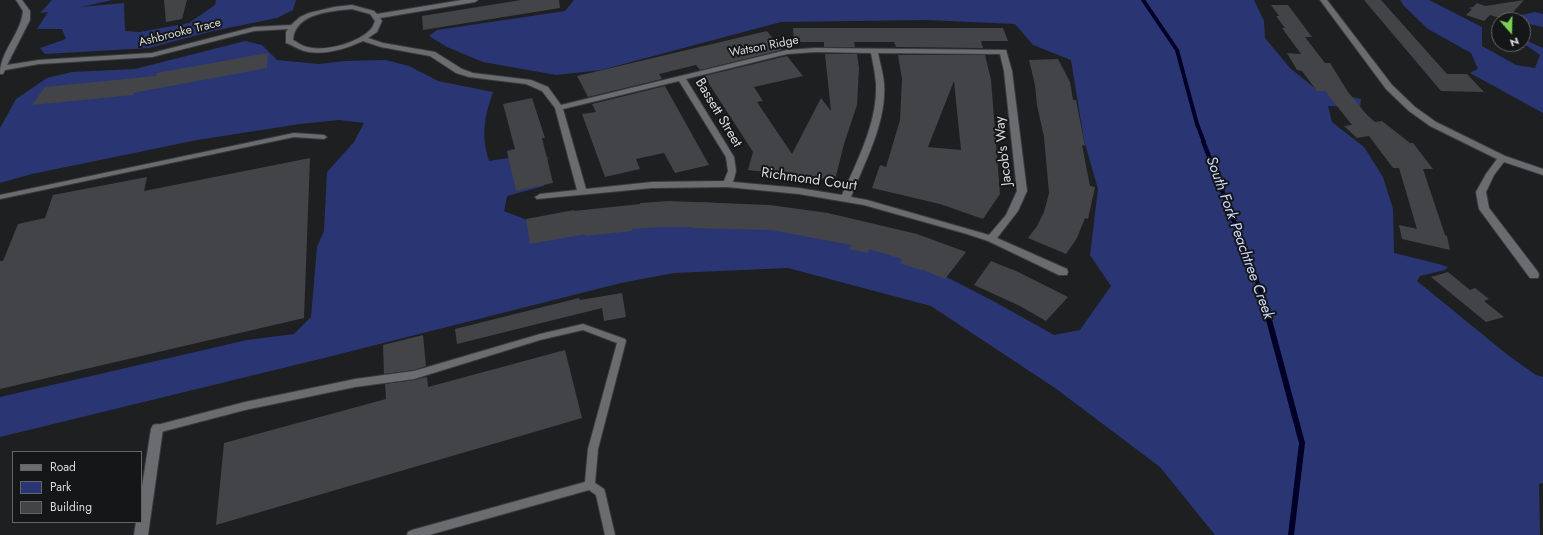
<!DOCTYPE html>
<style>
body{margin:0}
#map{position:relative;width:1543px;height:535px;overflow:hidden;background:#1e1f21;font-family:Jost,sans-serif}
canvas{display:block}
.legend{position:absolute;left:12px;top:451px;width:130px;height:72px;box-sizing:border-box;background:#151618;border:1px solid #646566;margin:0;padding:5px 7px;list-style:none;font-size:12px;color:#dadbdc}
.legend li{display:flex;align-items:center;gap:8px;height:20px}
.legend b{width:20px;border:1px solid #646566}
.north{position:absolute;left:1491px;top:12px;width:40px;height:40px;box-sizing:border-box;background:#151618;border:1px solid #646566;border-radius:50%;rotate:160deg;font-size:11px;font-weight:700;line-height:16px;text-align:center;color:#dadbdc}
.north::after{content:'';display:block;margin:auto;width:14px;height:18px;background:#7bd156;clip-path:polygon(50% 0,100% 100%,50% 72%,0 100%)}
</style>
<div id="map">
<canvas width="1543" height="535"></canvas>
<ul class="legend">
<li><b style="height:5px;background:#6b6c6f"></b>Road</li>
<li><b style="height:11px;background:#2a3674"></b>Park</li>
<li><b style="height:11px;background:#434447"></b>Building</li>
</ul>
<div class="north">N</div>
</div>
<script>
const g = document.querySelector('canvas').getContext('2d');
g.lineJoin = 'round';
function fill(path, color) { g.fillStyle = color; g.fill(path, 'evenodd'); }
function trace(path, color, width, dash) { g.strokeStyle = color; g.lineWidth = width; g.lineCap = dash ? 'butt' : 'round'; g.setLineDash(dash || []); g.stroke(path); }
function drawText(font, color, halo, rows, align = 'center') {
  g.font = font + ' Jost,sans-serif'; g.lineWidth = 4; g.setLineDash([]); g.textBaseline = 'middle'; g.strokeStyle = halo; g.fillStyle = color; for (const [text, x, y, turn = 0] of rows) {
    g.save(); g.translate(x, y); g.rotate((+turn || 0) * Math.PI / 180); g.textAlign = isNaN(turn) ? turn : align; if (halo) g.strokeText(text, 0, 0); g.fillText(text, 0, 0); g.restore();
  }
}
fill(new Path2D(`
 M52,0H112L81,7L124,3L125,31L140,32L189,23L215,5L216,0H296L293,10L277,18L213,31L149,48L45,54L40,48L66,39L62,29H37L48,12L40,13Z
 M574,0H1254L1264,21L1265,38L1290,68L1316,89L1361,99L1360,107L1328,106L1332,122L1364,147L1383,177L1393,209L1394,253L1439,264L1448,267L1445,270L1420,276L1417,281L1509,356L1536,375L1543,377V483L1539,484L1540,535H1215L1160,467L1055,388L931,306L788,268L674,273L621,283L328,357L0,437V397L247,340L294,334L311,317L317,247L324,231L327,172L354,142L364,123L339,120L300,124L197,140L32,174L0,183V128L16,99L47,78L72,72L135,69L245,41L262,45L277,60L318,64L346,61L385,60L409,66L438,81L493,92C484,118 481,135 489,161L527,155L548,157L547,174L544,186L507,196L504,211L527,220L643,205L703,202L764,206L933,270L995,302L1054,335L1080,330L1111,286L1090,255L1098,189L1084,140L1071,60L1033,45L1015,24L927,20L781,22L601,70L556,75L483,62L447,47L429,36L437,30L565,11Z
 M1400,0H1429L1482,27V46L1516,65L1535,68L1540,55L1523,43V39L1543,48V113L1470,73L1478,69L1471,53L1428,29L1404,6Z
 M1535,12L1543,14V27L1525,23L1522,15Z`), '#2a3674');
trace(new Path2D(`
 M1143,0L1177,50L1197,124L1204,142`), '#030028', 4);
trace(new Path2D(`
 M1203,141L1263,297L1268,317`), '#030028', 4.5);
trace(new Path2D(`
 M1268,316L1302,443L1291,535`), '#030028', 6);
fill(new Path2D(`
 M164,0H187L182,19L166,22Z
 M521,0H559L560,8L423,30L422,16Z
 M1364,0H1381L1447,74H1467L1484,92L1441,91Z
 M1524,0L1506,20L1490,15L1484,21L1466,15L1472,9L1468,8L1473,7L1477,3L1485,6Z
 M1271,5H1288L1312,37H1305L1325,63H1330L1348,92L1367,115L1375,122L1382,121L1410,143H1413L1433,169H1423L1445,235L1447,236L1450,250L1402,239L1399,225L1417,229L1399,168H1393L1369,136L1357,138L1344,126L1352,125L1325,91H1317L1302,71L1297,70L1287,53L1301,54L1282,28H1285L1276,16H1279Z
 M793,28H1003L1008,41H981L983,48L896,47L894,42H854L855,47H824V42H794Z
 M767,31L782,50L700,70L696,65L659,74L662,79L588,97L577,76Z
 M268,53L267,68L133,93V95L32,105L45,87L156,76L157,73Z
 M825,54H857L859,68L857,105L844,144L835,180L748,170L753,152L704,76L787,56L803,76L754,87L763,101L757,102L792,154L821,98L831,111Z
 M898,55H985L991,80L1000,194L983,219L940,204L872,188L880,165L886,167L900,120L902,79ZM954,81L961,150L928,147Z
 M1058,59L1070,82L1073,100H1076L1085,146L1082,145L1090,186L1095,187L1088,219L1085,218L1077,238L1066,254L1028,238L1037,226L1044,212L1049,193L1044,137L1037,105L1035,85L1029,60Z
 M665,86L709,165L675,173L664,153L636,159L640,169L605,177L582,114L596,112L592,104Z
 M532,98L545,138H542L553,183L516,191L507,151L515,149L503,104Z
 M310,158L304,318L0,389V261H3L18,224L45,218L53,195L147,177L144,191Z
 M669,201L770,205L828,213L917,234L966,252L945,279L921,269V270L900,263L902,259L869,249L868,253L849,249L851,245L772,230L692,228L693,227H662L632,229V231L585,236V234L530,244L526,219L574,210V211L640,204V203Z
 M991,261L1016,271L1068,297L1046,321L1020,306L974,285Z
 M1448,272L1470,290L1475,288L1489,299L1484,301L1504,317L1486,322L1431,277Z
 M622,293L626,317L604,321L602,308L457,344L455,329L579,298L580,300Z
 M423,335L426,366L414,370L384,374L383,345Z
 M565,350L582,418L216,525L224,443L386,399L385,384L414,380L427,377L428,387Z`), '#434447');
const service = new Path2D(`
 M294,133L324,135L327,137L324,139L294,137L0,199V195Z
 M583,324L625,339L626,341L598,449L595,483L604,489L605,492L615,535H605L596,495L589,490L429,535H407L408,532L412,530L585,482L588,449L617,343L583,330L540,340L414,379L355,387L245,410L157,433L154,432L152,429L154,426L157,425L245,402L355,379L414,371L540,334Z`);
const minor = new Path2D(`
 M16,0H22L30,11V20L7,65L39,60L152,53L254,27L291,25L300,17L309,13L334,7L352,5L374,11L377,14L462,0H478L475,2L380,18L382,21L377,32L368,38L383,43L435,52L462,69L473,73L531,80L548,87L561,105L787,50L815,48L1006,50L1012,71L1027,191L1018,211L997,238L1067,269L1068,272L1067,275H1059L988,241L967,234L864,205L799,194L727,187L652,188L537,199L535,197L540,194L577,190L555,108L542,91L526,84L469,77L456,73L430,56L381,47L363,41C345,49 324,56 304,51C298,49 292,45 286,43V32L288,29L254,31L152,57L39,64L5,70L3,74H0C0,51 21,34 23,11ZM352,9L370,14L375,21C374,23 373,27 371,29C359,43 324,52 307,47C302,46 297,42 293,40C295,13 331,11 352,9ZM815,52L871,53C873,63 875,73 876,83C878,122 857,161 842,195L799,188L733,182L736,171L734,157L686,79L787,54ZM878,53L1000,54L1004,71L1017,191L1006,215L989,235L867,200L851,197C865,161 887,122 884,83C883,73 880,63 878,53ZM679,81L726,157L728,171L724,181L652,182L586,189L563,109Z
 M1320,0H1327L1392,85L1415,107L1436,122L1505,156L1543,169V175L1504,162L1494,175L1486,192L1489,208L1538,272L1539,275L1538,278H1530L1479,209L1476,192L1486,174L1497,159L1430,126L1409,111L1386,89Z
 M157,424L161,425L163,429L148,535H134L136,522H141V493L151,429L153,425Z`);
trace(service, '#3a3b3d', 2);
trace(minor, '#3a3b3d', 2);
fill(service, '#6b6c6f');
fill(minor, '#6b6c6f');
drawText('12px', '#dadbdc', '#151618', [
 ["Ashbrooke Trace",180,33,-14],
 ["Watson Ridge",764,47,-11]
]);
drawText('14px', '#dadbdc', '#151618', [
 ["Bassett Street",718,113,59],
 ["Jacob's Way",1004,151,-96],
 ["Richmond Court",809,180,8]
]);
drawText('italic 15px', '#cbd7ff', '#151618', [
 ["South Fork Peachtree Creek",1239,238,70]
]);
</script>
